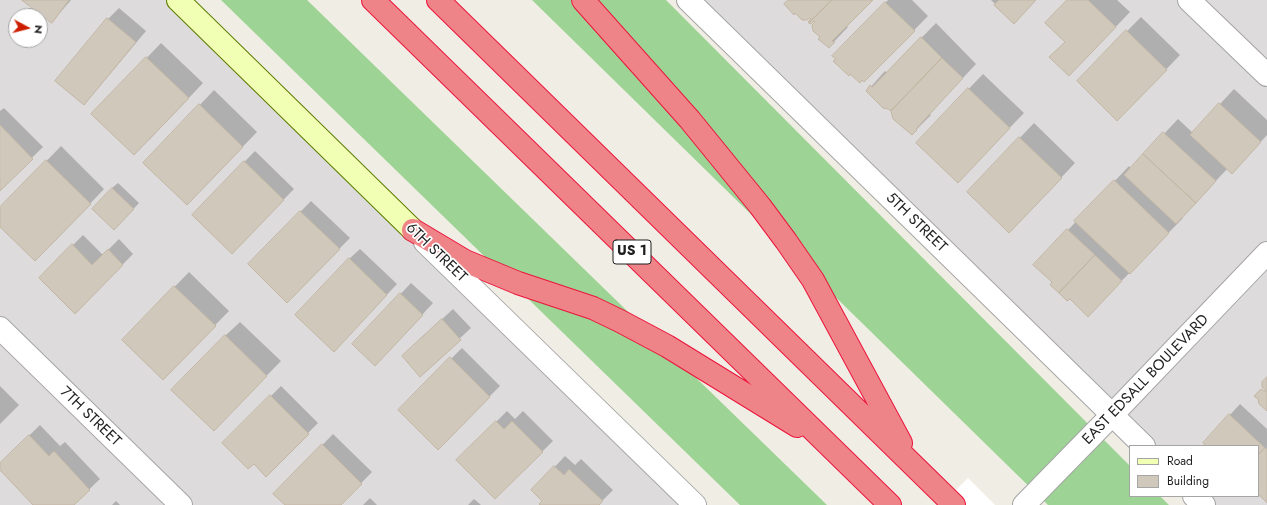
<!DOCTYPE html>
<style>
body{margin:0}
#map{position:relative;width:1267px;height:505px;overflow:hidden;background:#f0eee4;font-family:Jost,sans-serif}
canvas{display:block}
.legend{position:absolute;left:1129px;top:445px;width:130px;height:52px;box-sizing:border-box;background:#fff;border:1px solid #a5a5a5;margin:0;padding:5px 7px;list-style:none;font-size:12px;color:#1e1e1e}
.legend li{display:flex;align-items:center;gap:8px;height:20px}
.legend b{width:20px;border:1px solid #a5a5a5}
.north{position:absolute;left:8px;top:8px;width:40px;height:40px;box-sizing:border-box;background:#fff;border:1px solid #a5a5a5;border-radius:50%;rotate:97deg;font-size:11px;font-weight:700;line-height:16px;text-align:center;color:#1e1e1e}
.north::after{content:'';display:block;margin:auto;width:14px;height:18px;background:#cd1f00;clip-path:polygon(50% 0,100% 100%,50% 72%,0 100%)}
</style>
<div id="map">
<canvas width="1267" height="505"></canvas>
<ul class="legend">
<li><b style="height:5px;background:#f0ffb3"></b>Road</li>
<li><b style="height:11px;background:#d1c8bc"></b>Building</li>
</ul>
<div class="north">N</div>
</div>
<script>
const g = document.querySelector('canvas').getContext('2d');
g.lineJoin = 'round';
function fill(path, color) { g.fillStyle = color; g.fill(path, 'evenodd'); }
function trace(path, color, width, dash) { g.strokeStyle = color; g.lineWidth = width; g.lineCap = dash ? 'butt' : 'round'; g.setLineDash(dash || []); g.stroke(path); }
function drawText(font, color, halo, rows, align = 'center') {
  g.font = font + ' Jost,sans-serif'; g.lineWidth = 3.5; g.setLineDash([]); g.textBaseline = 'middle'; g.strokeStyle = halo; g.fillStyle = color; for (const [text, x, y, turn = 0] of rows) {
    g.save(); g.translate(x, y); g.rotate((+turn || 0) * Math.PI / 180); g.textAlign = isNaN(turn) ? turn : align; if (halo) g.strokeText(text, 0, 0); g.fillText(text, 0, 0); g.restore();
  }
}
fill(new Path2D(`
 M0,0H178L695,505H0ZM16,16H40V40H16Z
 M688,0H1267V505H1204L1194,496H1258V446H1144Z`), '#dddbdb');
fill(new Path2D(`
 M221,0H307L827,505H740Z
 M532,0H666L1130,466V496H1160L1169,505H1048Z`), '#9dd394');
fill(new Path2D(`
 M968,478L995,505H941Z`), '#fff');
fill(new Path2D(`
 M23,0H71L52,22Z
 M789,0H872L846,26L848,27L829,47L821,37L816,22Z
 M888,0H912L928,16L864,81L834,56Z
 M991,0H1036L1014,22Z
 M1068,0H1117L1130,12L1083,61L1066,42Z
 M119,8L146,31L94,93L84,104L57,81L108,19Z
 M1141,17L1180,55L1132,105L1078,81Z
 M936,23L976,64L929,114L931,115L912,134L889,108L867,91L885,71L887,73Z
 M161,43L203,83L149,140L93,114Z
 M983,74L1024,113L972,167L917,143Z
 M1234,89L1267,120V135L1246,158L1228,168L1182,217L1183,218L1102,301L1068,230L1129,166L1131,169L1178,119L1193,133Z
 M214,90L257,132L201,190L145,163Z
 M4,108L43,147L0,189V111Z
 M1034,123L1075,163L1024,217L968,192Z
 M61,146L104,189L50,246L0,226V209Z
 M255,151L294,189L242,242L193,215Z
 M118,183L139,203L120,223L112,188Z
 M311,201L350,238L287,302L249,264Z
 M83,235L103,255L119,239L133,254L75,313L40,278Z
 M360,249L397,284L344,340L349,259Z
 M189,272L229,311L163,378L123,340Z
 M411,283L433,303L386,354L353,344Z
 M453,309L471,328L420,375L413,346Z
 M240,322L281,361L228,415L225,336Z
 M462,348L500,386L438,448L399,410Z
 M0,386L19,405L0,424Z
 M281,386L318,423L266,475L254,463L224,443Z
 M1240,404L1267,429V501L1258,493V446H1208L1204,443Z
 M507,411L515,419L523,411L553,441L495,498L458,460Z
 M40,425L60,446L65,442L100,479L73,505H34L0,468V464Z
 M333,434L372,472L340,505H286L275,494Z
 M565,456L575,465L581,459L613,490L598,505H542L543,501L533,490Z
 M370,498L377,505H363Z
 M474,499L481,505H468Z
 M116,501L120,505H112Z`), '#0003');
const building = new Path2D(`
 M22,0H69L52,23Z
 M788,0H832L809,23L808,22L811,19L810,18L807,20H802L795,13L794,15L784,4Z
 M832,0H873L832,41L835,42L829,48L818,39L820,37L813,31L812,25L815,22L814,21L811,24L809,23Z
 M999,0H1036L1014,24L994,5Z
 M1067,0H1088L1116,27L1069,76L1049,57L1065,42L1045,23Z
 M885,2L915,31L864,82L862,80L860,83L850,74L849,76L833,61L836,59L832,56Z
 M107,18L136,42L84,105L55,81Z
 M1126,30L1167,70L1117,121L1077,81Z
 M921,37L942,58L891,111L888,109L883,108L866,91L870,85L872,87Z
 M146,57L189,98L134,155L91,114Z
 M942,58L963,78L916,129L917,130L912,135L893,119L891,111Z
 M968,88L1010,128L958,183L916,143Z
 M1219,103L1261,142L1232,174L1190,135Z
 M199,104L243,147L187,205L143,163Z
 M0,125L33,159L0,191Z
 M1163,132L1216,181L1196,203L1143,154Z
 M1019,137L1062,178L1009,233L967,192Z
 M1143,154L1196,203L1176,224L1124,175Z
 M46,160L91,204L35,261L0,227V207Z
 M244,161L284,200L232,254L192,215Z
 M1114,180L1169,233L1130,274L1074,221Z
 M112,188L134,209L114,230L92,209Z
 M300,211L340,249L287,303L248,264Z
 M1067,229L1095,255L1059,293L1050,285L1052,282L1033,265Z
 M72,244L92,265L108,249L123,265L75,314L39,278Z
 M1095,255L1122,281L1088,317L1070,299L1067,301L1059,293Z
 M349,258L387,295L334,352L295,315Z
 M174,286L216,326L163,380L122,340Z
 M400,293L423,315L375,366L352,344Z
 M442,319L461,340L420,377L402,356Z
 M225,335L267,376L214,431L171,390Z
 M450,357L490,397L438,450L398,410Z
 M1267,377V411L1259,404L1258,399L1254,396L1261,389L1265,392L1266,391L1262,387V382Z
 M270,395L309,434L266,477L254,464L248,469L222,443Z
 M1229,414L1265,448L1258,455V446H1206L1203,443Z
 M496,421L504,429L512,421L543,452L495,499L456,460Z
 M29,435L49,456L54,451L90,490L74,505H33L0,470V463Z
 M322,444L362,484L341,505H285L273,494Z
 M1265,448L1267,449V503L1258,494V455Z
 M554,466L564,475L569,469L603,501L599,505H540L539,504L542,501L531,490Z`);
fill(building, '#d1c8bc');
trace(building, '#c3b7a4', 1);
const street = new Path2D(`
 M688,0L1144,446
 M1189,0L1267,75
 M425,242L695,505
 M0,328L181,505
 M1194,496L1204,505
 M1024,505L1112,415L1267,253`);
const secondary = new Path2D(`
 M178,0L413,230`);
const highway = new Path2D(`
 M373,0L890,505
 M438,0L954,505
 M583,0L690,120L760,206L786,241L813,280L901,443
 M413,230L465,261L518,283L593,308L620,321L667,346L797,426`);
trace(street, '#a5a5a5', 24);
trace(secondary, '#5b7b00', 24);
trace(highway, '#eb143d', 24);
trace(street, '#fff', 22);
trace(secondary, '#f0ffb3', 22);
trace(highway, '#ef8488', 22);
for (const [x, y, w] of [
 [632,252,38]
]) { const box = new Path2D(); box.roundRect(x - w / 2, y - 12, w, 24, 3); g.fillStyle = '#fff'; g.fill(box); trace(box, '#1e1e1e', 1); }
drawText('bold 14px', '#1e1e1e', null, [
 ["US 1",632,252]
]);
drawText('15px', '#1e1e1e', '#fff', [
 ["5TH STREET",916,223,44],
 ["6TH STREET",436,253,44],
 ["EAST EDSALL BOULEVARD",1146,380,-46],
 ["7TH STREET",90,417,44]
]);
</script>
